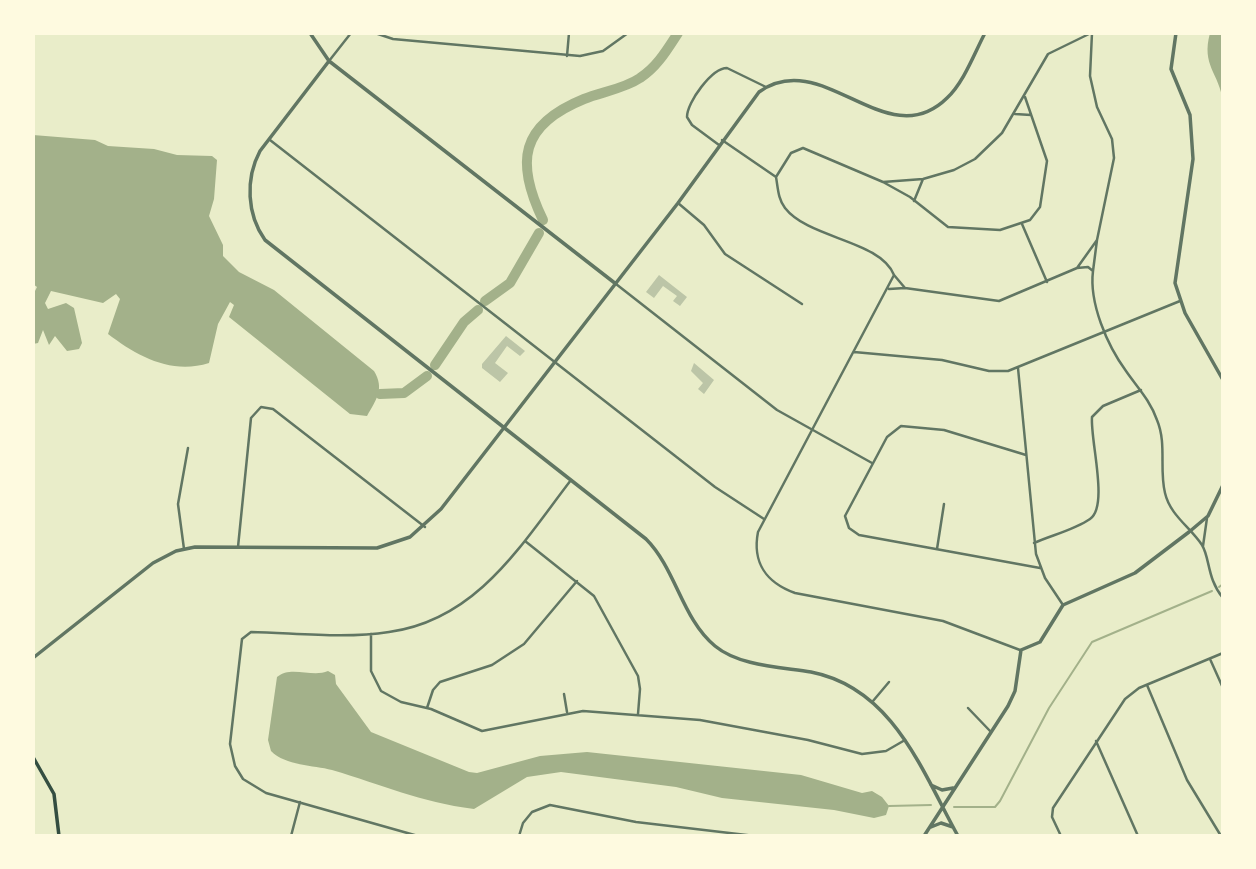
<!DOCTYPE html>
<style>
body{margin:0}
#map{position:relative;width:1256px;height:869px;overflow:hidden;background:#e9edc9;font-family:Arial,sans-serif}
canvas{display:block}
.frame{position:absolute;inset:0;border:35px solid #fefae0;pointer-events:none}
</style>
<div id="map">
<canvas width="1256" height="869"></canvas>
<div class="frame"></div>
</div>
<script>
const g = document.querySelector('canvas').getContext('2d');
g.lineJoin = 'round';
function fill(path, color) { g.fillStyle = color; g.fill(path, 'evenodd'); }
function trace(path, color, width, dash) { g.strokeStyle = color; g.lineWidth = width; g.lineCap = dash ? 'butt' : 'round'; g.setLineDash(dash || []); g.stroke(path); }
fill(new Path2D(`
 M1210,33H1223V102C1219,72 1201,66 1210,33Z
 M33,135L95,140L108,146L154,149L177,155L212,156L217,160L214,199L209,216L223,245V256L239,272L274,290L374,371C385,389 376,400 367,416L350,414L229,317L234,305L230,302L218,324L209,363C171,375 137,356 108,334L120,299L116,294L103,303L51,291L45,303L48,309L66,303L74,308L82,343L79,349L67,351L55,336L49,345L43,330L38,343L33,344V295L37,287L33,284Z
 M328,671L335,675L336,684L371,732L469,772L477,773L540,756L587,752L801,775L862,793L872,791L882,797L889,806L886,815L874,818L834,810L722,798L676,787L561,772L527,777L474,809C419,802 383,785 332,770C313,765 286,766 271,751L268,740L277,677C291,665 312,678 328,671Z`), '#a3b18a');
trace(new Path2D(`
 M1219,587L1223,584
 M889,806L931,805
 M954,807H995L1000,801L1049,708L1092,642L1212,591`), '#a3b18a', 2);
trace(new Path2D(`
 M543,220C515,162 520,125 584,99C601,92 624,89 640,78C657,67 667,50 678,33
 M485,301L510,283L539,233
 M435,365L464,322L478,310
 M380,394L404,393L427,376`), '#a3b18a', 10);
fill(new Path2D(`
 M659,275L687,297L680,306L673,301L677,296L663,286L654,298L646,292Z
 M506,336L525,351L520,356L507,346L495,363L508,373L500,382L482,368V364Z
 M694,363L714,380L704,394L698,389L703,383L691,371Z`), '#bcc5a7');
trace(new Path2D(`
 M375,33L393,39L580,56L603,51L628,33
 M1092,33L1090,76L1097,107L1112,139L1114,158L1097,240L1077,268L1088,267L1093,271C1089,303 1107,345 1126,371C1137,387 1150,400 1157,420C1167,444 1159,469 1165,493C1170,515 1190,527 1202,545C1210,558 1207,579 1223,598
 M567,56L569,33
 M329,61L351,33
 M1015,114L1031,115
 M270,140L715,487L764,519
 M722,140L776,177C778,188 778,199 785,208C809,239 880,240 894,275L758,532C752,563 767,583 795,593L943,621L1020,650
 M719,145L692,125L687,117C687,102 712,68 727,68L766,87
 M776,177L791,153L803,148L883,182L923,179L954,170L975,159L1002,133L1048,54L1091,33
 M883,182L910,197L948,227L1000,230L1030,220L1040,207L1047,161L1025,97
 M914,201L923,179
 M678,203L704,225L725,254L802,304
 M1022,224L1047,282
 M1093,271L1097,240
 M894,275L905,288
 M616,284L777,410L872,463
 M889,289L905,288L999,301L1077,268
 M854,352L942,360L989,371H1008L1180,301
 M1018,368L1036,554L1045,578L1063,605
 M1026,455L944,430L901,426L887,437L845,516L849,528L859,535L1040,568
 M525,541L594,596L638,676L640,689L638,714
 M1034,543C1052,535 1074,530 1090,519C1109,506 1090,440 1092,417L1103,406L1141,390
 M1203,546L1207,518
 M238,547L251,418L261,407L273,409L425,527
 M184,549L178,504L188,448
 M937,549L944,504
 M371,634V671L381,691L401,702L431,709L482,731L583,711L700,720L808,740L862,754L886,751L905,740
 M1210,659L1223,688
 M1147,685L1187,780L1221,836
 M564,694L567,712
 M873,701L889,682
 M427,708L433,690L440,682L492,665L524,644L577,581
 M968,708L991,732
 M1096,741L1138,836
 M291,836L300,802
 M418,836L266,793L243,779L235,766L230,744L242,639L251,632C296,633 345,639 389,632C477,620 521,545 571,480
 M519,836L523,823L532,812L550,805L636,822L755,836
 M1061,836L1052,817L1053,808L1125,699L1139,688L1223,653`), '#617663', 2.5);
trace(new Path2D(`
 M310,33L329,61L616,284
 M1176,33L1171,69L1190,115L1193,159L1175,283L1185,313L1223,380
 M329,61L260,151C245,179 247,215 265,240L646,539C676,569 682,619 715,646C739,666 781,667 811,672C893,688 922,771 958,836
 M33,658L153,563L176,551L195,547L377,548L410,537L441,509L678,203L759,92C823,46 887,157 947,98C964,82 974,54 985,33
 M931,785L942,790L953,788
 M931,827L941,823L953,827
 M924,836L1008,706L1015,691L1021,650L1040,642L1063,605L1135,573L1189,532L1208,516L1223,485`), '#617663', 3.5);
trace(new Path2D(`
 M33,757L54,794L59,836`), '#344e41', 3.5);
</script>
